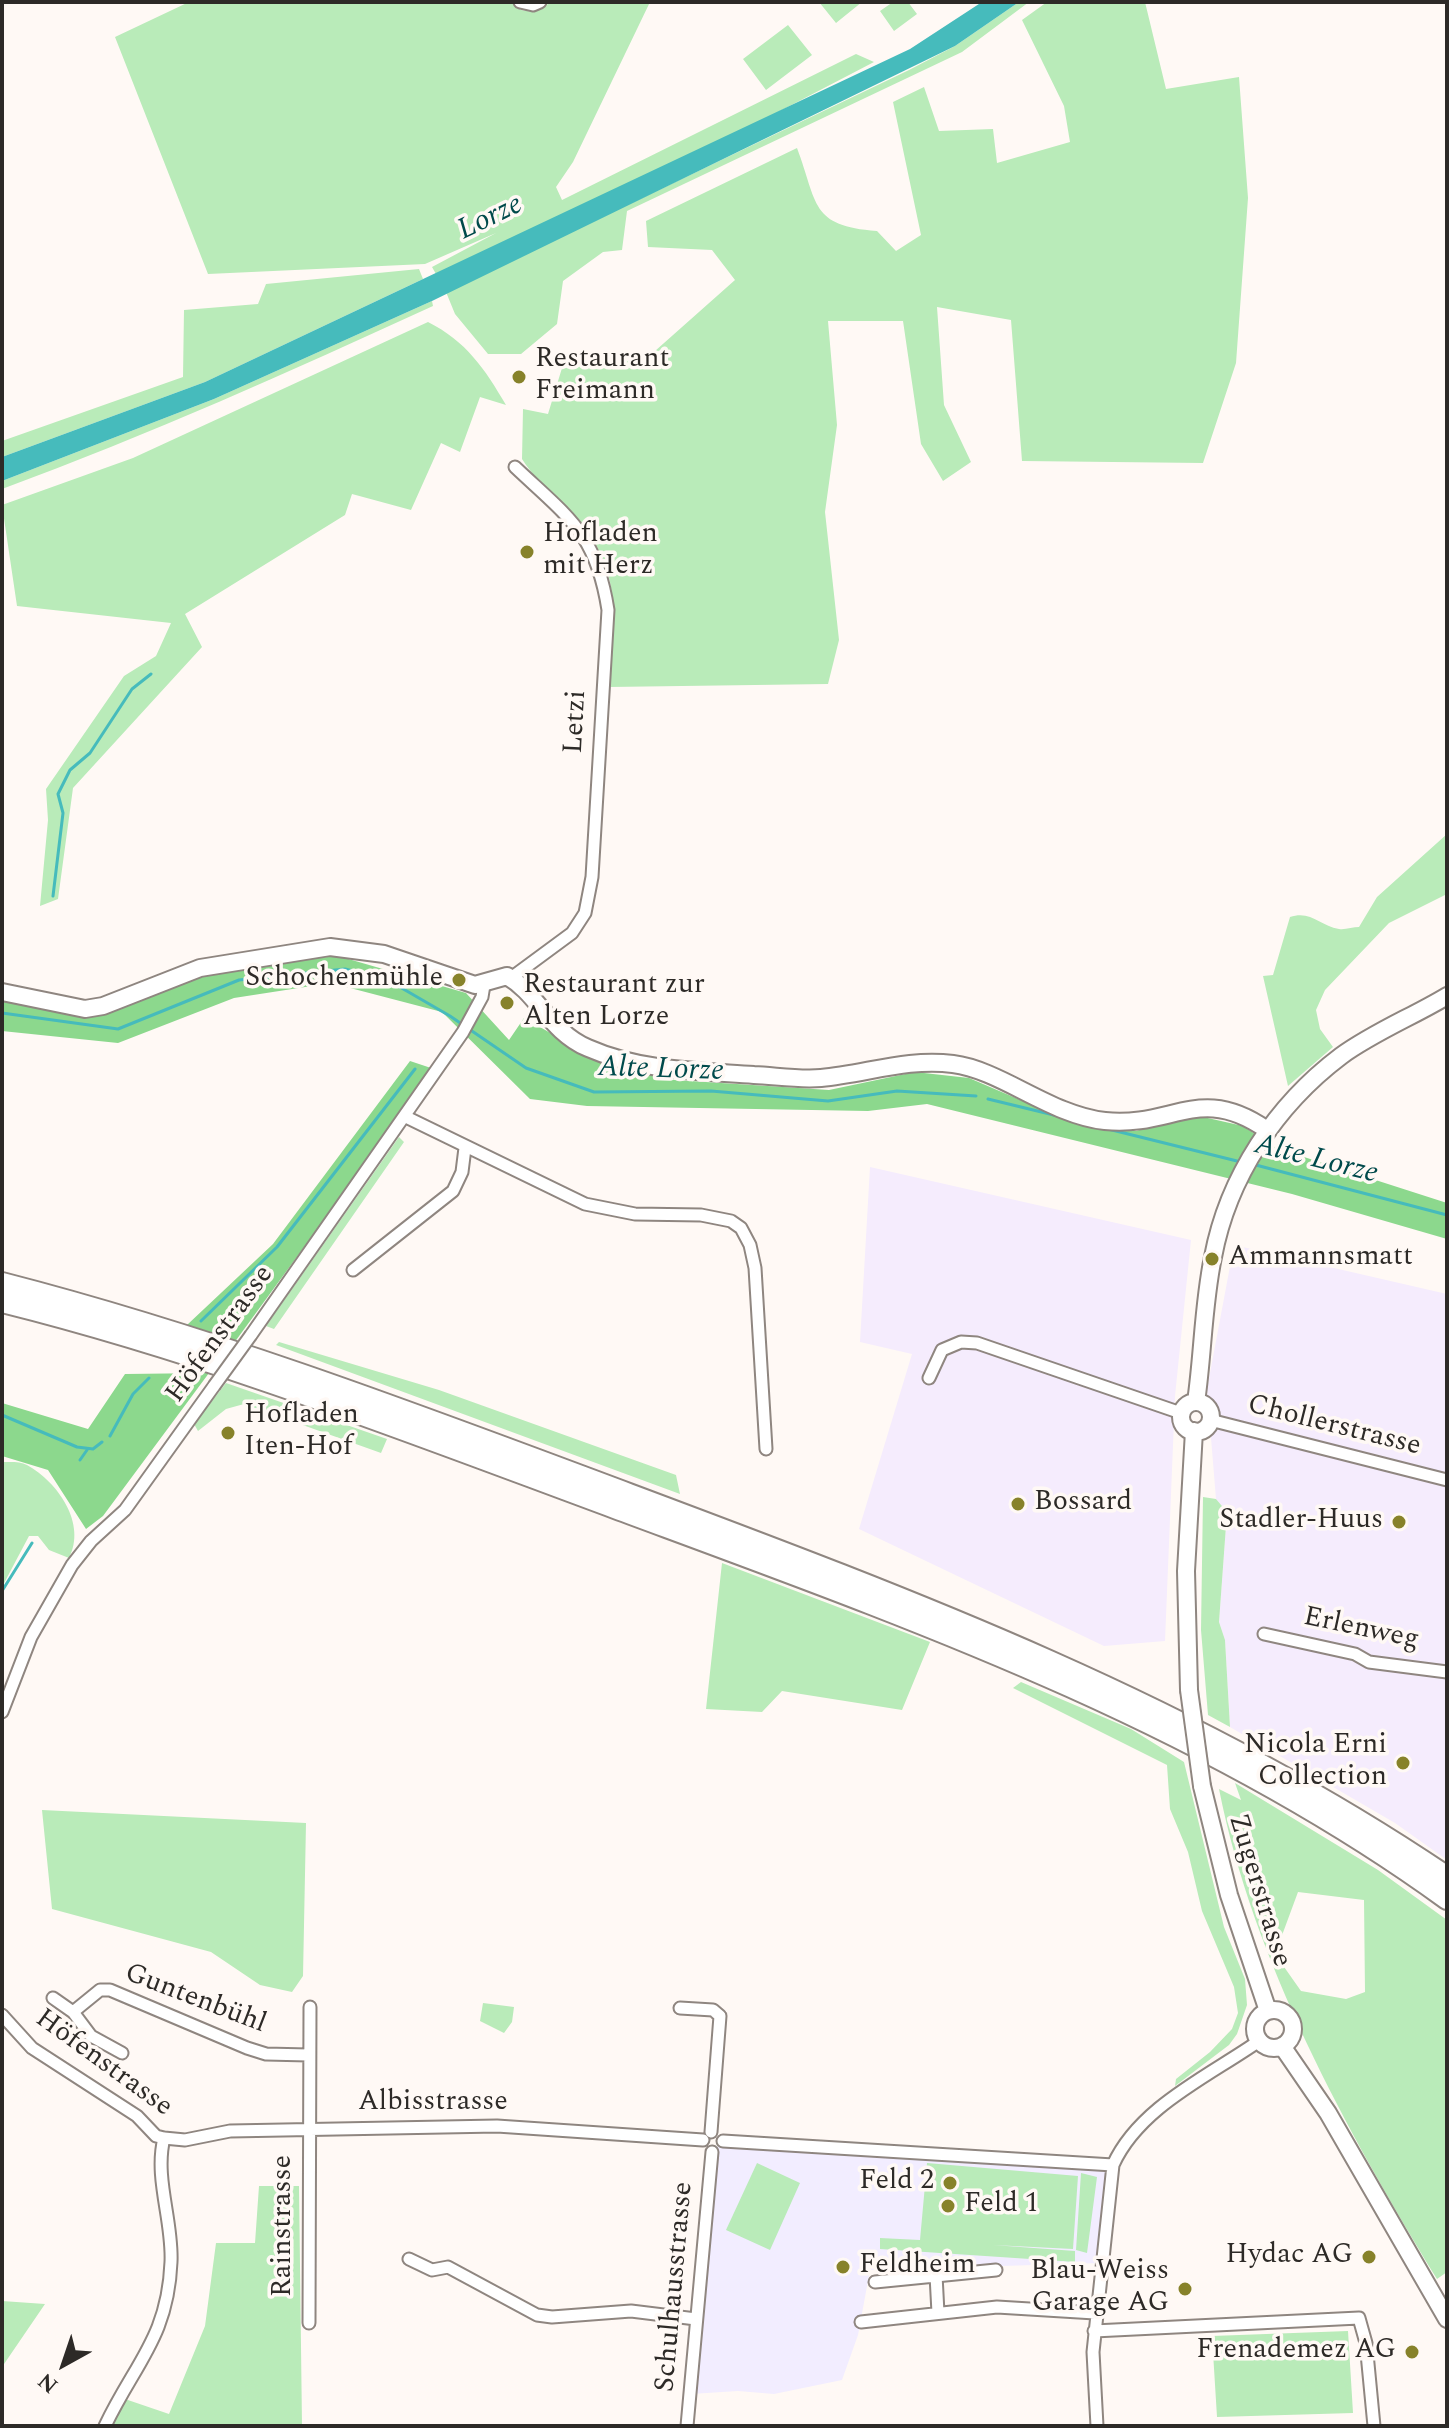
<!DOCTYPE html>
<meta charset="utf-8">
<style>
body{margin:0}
#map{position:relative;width:1449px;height:2428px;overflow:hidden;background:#fff9f5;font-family:Spectral,serif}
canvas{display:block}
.frame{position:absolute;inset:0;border:4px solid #2d2a27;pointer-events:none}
.north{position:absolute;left:24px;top:2324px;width:80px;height:80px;-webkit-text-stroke:6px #fff9f5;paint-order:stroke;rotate:220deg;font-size:22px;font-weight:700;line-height:32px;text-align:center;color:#2d2a27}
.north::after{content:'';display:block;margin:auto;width:28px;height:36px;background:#2d2a27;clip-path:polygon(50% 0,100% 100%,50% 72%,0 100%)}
</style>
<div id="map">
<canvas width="1449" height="2428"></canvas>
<div class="frame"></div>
<div class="north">N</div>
</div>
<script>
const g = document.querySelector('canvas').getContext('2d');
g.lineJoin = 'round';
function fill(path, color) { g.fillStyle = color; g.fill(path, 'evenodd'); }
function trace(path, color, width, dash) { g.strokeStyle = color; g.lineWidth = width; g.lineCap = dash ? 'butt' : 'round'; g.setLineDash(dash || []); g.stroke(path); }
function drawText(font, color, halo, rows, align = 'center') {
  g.font = font + ' Spectral,serif'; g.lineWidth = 7; g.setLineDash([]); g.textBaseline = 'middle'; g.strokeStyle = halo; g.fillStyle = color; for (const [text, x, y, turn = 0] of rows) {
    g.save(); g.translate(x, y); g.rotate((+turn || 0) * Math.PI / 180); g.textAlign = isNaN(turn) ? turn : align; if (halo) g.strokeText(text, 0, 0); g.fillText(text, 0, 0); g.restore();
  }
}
fill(new Path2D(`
 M870,1167L1191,1240L1175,1396L1165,1641L1104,1646L859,1529L912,1354L860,1342Z
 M1234,1245L1447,1294V1860L1395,1823L1230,1727L1225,1640L1219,1622L1227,1512L1216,1499L1207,1389Z`), '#f5ecfd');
fill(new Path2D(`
 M723,2141L1113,2165L1100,2263L870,2270L858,2335L842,2380L774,2394L738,2391L691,2394L712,2152Z`), '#f2edff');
fill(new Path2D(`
 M189,2H511L521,10L533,12L552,2H650L573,162L556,187L562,200L856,54L874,62L755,124L436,274L432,267L496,233L425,264L208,274L115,37Z
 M819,2H862L836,23Z
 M893,2H908L917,14L894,31L880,11Z
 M1019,2H1029L962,52L627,211L622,250L603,252L563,281L557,324L521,354H488L455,314L446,292L909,70L955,46Z
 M1047,2H1145L1166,89L1239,77L1248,198L1236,363L1203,463L1022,461L1011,320L937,307L944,405L971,462L943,481L921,444L903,321H828L837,425L825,512L839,640L828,684L609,687C612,637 623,581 591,538C571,510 541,489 522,459L523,409L548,414L562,368L646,359L735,280L712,250L648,247L646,221L797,148C818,204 810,226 877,231L896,251L921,235L893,102L924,87L939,131L993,129L997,163L1070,142L1064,106L1022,20Z
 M788,25L812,55L766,90L743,59Z
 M419,269L423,279L205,382L2,457V441L183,377L184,310L258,304L266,284Z
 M432,301L433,306C291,371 149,435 2,489V481L214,399Z
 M428,322C466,341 485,369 506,405L480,397L460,452L441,443L411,510L352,494L345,515L185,614L202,647L73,788L58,899L40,906L48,820L46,789L124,676L156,656L171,623L17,606L2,505L133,458Z
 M1447,834V894L1389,923L1325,990L1316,1010L1320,1029L1333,1047L1288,1086L1263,976L1273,975L1290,917C1311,910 1320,926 1339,929C1345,930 1353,927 1359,927L1377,897Z
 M399,1137L404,1142L274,1329L266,1326Z
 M279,1342L439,1390L676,1475L680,1494L276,1345Z
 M226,1383L387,1439L381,1453L244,1404L226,1409L198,1431L194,1424Z
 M2,1462C9,1462 20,1461 27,1465C58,1482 87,1524 69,1558L49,1550L38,1536H29L2,1587Z
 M1203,1497L1216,1499L1227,1512L1219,1622L1225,1640L1230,1727L1208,1715L1201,1630Z
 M722,1563L930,1642L902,1710L782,1691L762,1712L706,1709Z
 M1021,1682L1131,1729L1184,1762L1224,1927L1245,1979L1247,2005L1237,2034L1229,2045L1175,2086L1176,2079L1210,2052L1232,2029L1238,2013L1234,1987L1202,1911L1188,1852L1170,1809L1167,1765L1013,1688Z
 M1235,1783L1378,1870L1447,1920V2272L1437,2279C1346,2130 1253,1961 1219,1789L1241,1800ZM1298,1892L1364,1900L1365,1992L1346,1999L1301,1991L1282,1964L1281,1938Z
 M42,1810L306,1823L303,1976L292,1992L260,1985L211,1952L52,1909Z
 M483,2003L514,2007L512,2022L504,2033L480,2021Z
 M757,2163L800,2183L770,2250L726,2230Z
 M927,2163L1078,2176L1073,2249L993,2245L1075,2251V2262L880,2249V2238L920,2240Z
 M1081,2173L1097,2177L1087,2253L1076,2250Z
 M259,2186H299L302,2426H108L122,2398L169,2414L205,2326L216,2243H255Z
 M2,2301L45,2304L2,2367Z
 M1348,2331L1353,2413L1217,2417L1212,2336Z`), '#b9ebb9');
fill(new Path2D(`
 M338,956L466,993L509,1040L524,1018L607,1065L675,1080L829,1090L915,1072L969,1078L1039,1108L1136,1131L1190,1114L1243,1126L1276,1148L1447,1203V1239L1292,1194L927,1104L868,1111L587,1106L530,1099L442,1012L331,983L234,998L118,1043L2,1031V996L84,1015L214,968Z
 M410,1061L434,1069L234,1343L187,1325L273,1244Z
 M209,1373L103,1516L86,1529L48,1470L2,1456V1403L88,1429L125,1374Z`), '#8cd88d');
fill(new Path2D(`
 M982,2H1019L955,46L432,301L214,399L2,481V457L205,382L910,49Z`), '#46bbbc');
trace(new Path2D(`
 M53,896L63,813L58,794L70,770L90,753L132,689L151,674
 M2,1013L118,1029L239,980L345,969L386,979L450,1016L526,1068L594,1092L711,1091L828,1101L897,1091L976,1096
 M988,1099L1062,1117
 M1108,1129L1241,1162
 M1252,1164L1447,1215
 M201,1321L277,1247L415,1069
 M2,1415L77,1447L93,1449L102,1442
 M110,1436L133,1394L149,1378
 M80,1460L87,1450
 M2,1591L32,1543`), '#46bbbc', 3);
const street = new Path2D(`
 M520,2L533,5L540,2
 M511,978L572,933L585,913L592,877L608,610C596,533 569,518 515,467
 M406,1117L585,1204L635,1214L701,1215L731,1221L741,1228L750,1245L755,1268L766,1449
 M353,1270L453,1191L462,1172L465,1148
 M251,1335L463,1032L482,997L484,985
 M929,1378L942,1350L961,1342L977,1343L1181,1413
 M1210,1420L1447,1480
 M1264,1634L1355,1654L1369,1662L1447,1672
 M2,1712L31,1637L72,1565L91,1541L125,1510L214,1386
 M53,1998L73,2012
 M680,2008L713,2010L720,2016L711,2132
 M2,2015L32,2048L137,2116L156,2136L164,2138L185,2140L230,2131L497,2126L703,2140
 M122,2053L91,2036L73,2012L100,1990H110L247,2048L266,2054L308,2055
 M723,2141L1113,2165
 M409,2259L432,2270L448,2267L537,2315L552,2317L631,2311L696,2319
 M936,2275L938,2313
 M875,2282L996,2270
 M861,2322L997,2307L1095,2313
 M309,2323L310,2007
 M1094,2331L1359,2318L1366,2343L1374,2426
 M105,2426C135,2363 168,2337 171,2262C173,2221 154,2178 164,2138
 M687,2426L712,2152
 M1097,2426L1093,2352L1113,2165C1139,2107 1209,2076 1259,2041`);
const secondary = new Path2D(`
 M2,992L85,1009L103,1006L200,968L330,947L384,954L475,985L507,976C538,994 550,1032 588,1048C640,1071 698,1071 754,1075C776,1076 799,1080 821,1078C866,1074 907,1058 953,1064C1001,1070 1050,1115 1105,1121C1173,1128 1200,1083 1267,1130
 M1196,1402C1203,1354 1203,1305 1213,1257C1228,1177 1276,1105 1341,1056C1374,1032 1412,1017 1447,996
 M1181 1417a15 15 0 1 1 30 0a15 15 0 1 1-30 0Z
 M1189,1690L1186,1571L1194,1431
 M1202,1786L1229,1895L1268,2011
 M1255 2029a19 19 0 1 1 38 0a19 19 0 1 1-38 0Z
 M1282,2046L1328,2113L1447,2319`);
const highway = new Path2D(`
 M2,1283C216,1338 423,1417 629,1494C912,1600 1195,1706 1447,1877
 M2,1302C211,1354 412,1433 615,1508C901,1614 1198,1718 1447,1899`);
trace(street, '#8f8680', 15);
trace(secondary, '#8f8680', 20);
trace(highway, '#8f8680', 24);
trace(street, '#fff', 11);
trace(secondary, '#fff', 16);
trace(highway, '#fff', 20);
const streetBridge = new Path2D(`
 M214,1386L251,1335`);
const secondaryBridge = new Path2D(`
 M1189,1690L1202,1786`);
trace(streetBridge, '#8f8680', 15, []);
trace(secondaryBridge, '#8f8680', 20, []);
trace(streetBridge, '#fff', 11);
trace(secondaryBridge, '#fff', 16);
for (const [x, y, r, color] of [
 [519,377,8,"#87822a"],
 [527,552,8,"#87822a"],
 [459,980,8,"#87822a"],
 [507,1003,8,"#87822a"],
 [1212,1259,8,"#87822a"],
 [228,1433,8,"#87822a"],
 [1018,1504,8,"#87822a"],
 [1399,1522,8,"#87822a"],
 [1403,1763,8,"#87822a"],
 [950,2183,8,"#87822a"],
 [948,2206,8,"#87822a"],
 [1369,2257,8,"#87822a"],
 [843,2267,8,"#87822a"],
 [1185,2289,8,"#87822a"],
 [1412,2352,8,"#87822a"]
]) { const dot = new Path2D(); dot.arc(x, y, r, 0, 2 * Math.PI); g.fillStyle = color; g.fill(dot); trace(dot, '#fff9f5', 3); }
drawText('28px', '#2d2a27', '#fff9f5', [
 ["Restaurant",535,361],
 ["Freimann",535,393],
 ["Hofladen",543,536],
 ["mit Herz",543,568],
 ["Schochenmühle",443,980,"right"],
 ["Restaurant zur",523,987],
 ["Alten Lorze",523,1019],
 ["Ammannsmatt",1228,1259],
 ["Hofladen",244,1417],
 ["Iten-Hof",244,1449],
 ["Bossard",1034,1504],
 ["Stadler-Huus",1383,1522,"right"],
 ["Nicola Erni",1387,1747,"right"],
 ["Collection",1387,1779,"right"],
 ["Feld 2",934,2183,"right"],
 ["Feld 1",964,2206],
 ["Hydac AG",1353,2257,"right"],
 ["Feldheim",859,2267],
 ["Blau-Weiss",1169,2273,"right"],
 ["Garage AG",1169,2305,"right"],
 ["Frenademez AG",1396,2352,"right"]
], 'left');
drawText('28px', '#2d2a27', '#fff9f5', [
 ["Letzi",577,722,-87],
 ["Höfenstrasse",221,1335,-54],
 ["Chollerstrasse",1334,1427,14],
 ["Erlenweg",1361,1630,12],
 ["Zugerstrasse",1258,1891,73],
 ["Guntenbühl",195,2000,21],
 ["Höfenstrasse",103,2064,36],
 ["Albisstrasse",433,2104],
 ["Rainstrasse",285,2226,-90],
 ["Schulhausstrasse",676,2287,-85]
]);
drawText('italic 30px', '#004a4b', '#fff9f5', [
 ["Lorze",491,219,-26],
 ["Alte Lorze",661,1071,2],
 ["Alte Lorze",1316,1161,14]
]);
</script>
